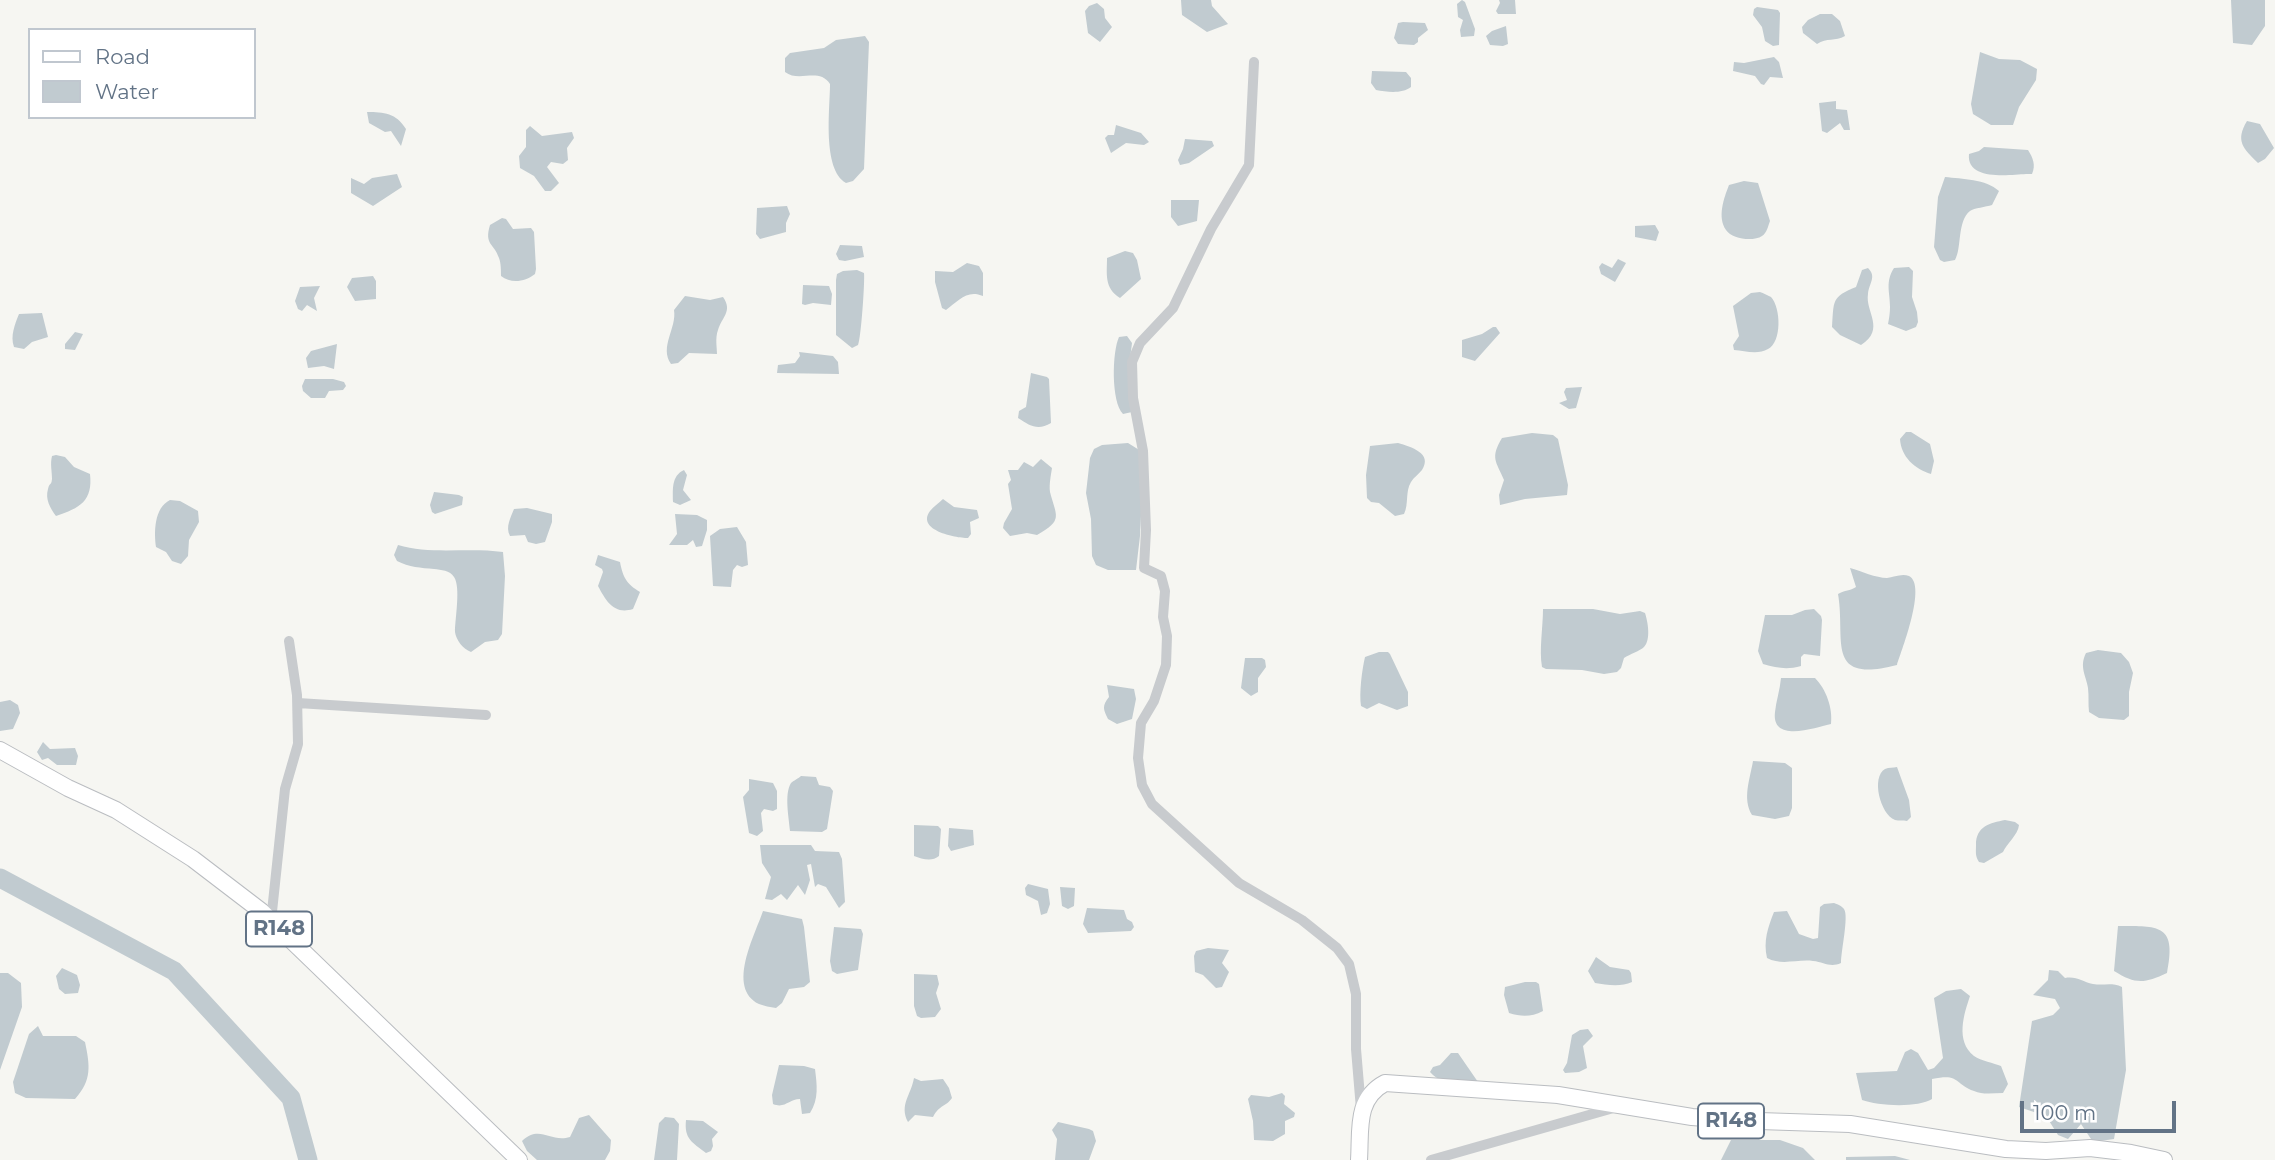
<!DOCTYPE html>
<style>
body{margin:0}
#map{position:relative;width:2275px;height:1160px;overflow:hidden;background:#f6f6f2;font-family:Montserrat,sans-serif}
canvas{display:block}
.legend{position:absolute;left:28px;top:28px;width:228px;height:91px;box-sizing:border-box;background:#fff;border:2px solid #c0c7cf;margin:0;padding:9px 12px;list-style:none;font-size:21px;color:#627386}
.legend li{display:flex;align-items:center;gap:14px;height:35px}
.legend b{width:35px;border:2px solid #c0c7cf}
.scale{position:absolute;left:2020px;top:1101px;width:156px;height:32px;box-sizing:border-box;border:4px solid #627386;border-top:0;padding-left:9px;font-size:21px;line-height:24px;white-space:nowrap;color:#627386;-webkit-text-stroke:5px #fff;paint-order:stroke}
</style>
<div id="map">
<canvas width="2275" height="1160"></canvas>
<ul class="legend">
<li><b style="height:9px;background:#fff"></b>Road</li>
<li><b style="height:19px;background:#c1cbd0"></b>Water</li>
</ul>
<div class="scale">100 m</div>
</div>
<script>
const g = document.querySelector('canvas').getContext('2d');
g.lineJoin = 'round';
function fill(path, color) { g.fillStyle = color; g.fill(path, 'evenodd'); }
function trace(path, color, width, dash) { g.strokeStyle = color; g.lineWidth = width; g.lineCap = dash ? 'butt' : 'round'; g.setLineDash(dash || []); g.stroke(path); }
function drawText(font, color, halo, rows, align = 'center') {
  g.font = font + ' Montserrat,sans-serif'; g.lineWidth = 7; g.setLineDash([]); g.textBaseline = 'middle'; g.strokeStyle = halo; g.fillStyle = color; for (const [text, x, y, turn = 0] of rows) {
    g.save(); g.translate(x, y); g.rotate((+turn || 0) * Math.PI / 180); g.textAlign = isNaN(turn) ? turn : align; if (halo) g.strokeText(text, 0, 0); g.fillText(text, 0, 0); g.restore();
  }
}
fill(new Path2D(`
 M1181,0H1211L1212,6L1228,24L1207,32L1182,15Z
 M1462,0L1465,2L1475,29L1474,36L1461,37L1460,30L1463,20L1458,17L1457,4Z
 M1499,0H1515L1516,14H1498L1496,11L1500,3Z
 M2231,0H2265V26L2252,45L2233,43Z
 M1097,3L1104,9L1105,18L1112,27L1100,42L1088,33L1085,11L1089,6Z
 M1757,7L1778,10L1780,13L1779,45L1773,46L1765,41L1762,27L1753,15L1754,9Z
 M1820,14H1832L1840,21L1845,36C1835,42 1827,37 1817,44L1803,33L1802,27L1808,20Z
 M1403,22L1425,23L1428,30L1418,38V42L1414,45L1398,44L1394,38L1398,23Z
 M1506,26L1508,44L1503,46L1490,45L1486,36L1492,31Z
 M865,36L869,42L864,169L853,181L846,183C822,169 830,109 830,84C819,67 799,83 785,72V58L790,53L824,48L836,40Z
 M1980,52L1999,59L2020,60L2037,69L2036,80L2019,107L2013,125H1991L1973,114L1971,104Z
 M1774,57L1779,62L1783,78L1770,77L1764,85L1761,84L1755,76L1733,71L1734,62L1744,63Z
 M1372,71L1406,72L1411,78V87C1402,94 1387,92 1376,90L1371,83Z
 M1836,101V109L1847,110L1850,130H1844L1840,123L1827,133L1822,131L1819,103Z
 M367,112C384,112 396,113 406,129L401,146L391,131L385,132L369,123Z
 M2247,121L2260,124L2274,148L2265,159L2258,163C2243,148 2235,141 2247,121Z
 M1116,125L1141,133L1149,142L1144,145L1126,143L1111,153L1105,138L1108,135H1114Z
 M530,126L542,136L572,132L574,138L567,148L568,160L563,164L551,162L547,167L559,183L551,191H545L534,176L520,168L519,156L526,147V130Z
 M1185,139L1212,141L1214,146L1189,163L1180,165L1178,160L1183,149Z
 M1984,147L2028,150C2033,158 2036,165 2032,174H2026C2009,175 1966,181 1969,154L1979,151Z
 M397,174L402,187L373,206L351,193V178L364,184L372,178Z
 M1945,177C1962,179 1986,179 1999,191L1992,205C1986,207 1974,208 1970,211C1957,221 1962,248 1955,260L1944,262L1940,260L1934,247L1938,197Z
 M1744,181L1758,183L1770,221C1768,226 1767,233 1762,236C1753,242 1732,239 1726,230C1717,217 1724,198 1729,185Z
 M1171,200H1199L1197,221L1178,226L1171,217Z
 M787,206L790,214L786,223V232L760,239L756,234L757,208Z
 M502,218L506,219L513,229L531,228L534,232L536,269L535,274C525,282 511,284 501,276C501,271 501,263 499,258C494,243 484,245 490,225Z
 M1655,225L1659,232L1656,241L1635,237V226Z
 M840,245L862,246L864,257L845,261L839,260L836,254Z
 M1125,251L1133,253L1137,260L1141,279L1120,298C1104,288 1107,274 1107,258Z
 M1618,259L1626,263L1615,282L1601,274L1599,267L1602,263L1612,268Z
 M967,263L979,266L983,273V296C967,289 958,301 946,310L942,308L935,282V271L953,272Z
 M1909,267L1913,271L1912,297L1917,312L1918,322L1916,327L1906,331L1888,324C1889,319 1890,313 1890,307C1890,292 1885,282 1894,268Z
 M1868,268C1877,277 1869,283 1868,294C1865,312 1886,329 1861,345L1840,335L1832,327C1834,301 1831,297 1856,287L1862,270Z
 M857,270L864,273C865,281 861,339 858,345L852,348L836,335V280L837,274L843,271Z
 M373,276L376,281V299L355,301L347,287L352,278Z
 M803,285L829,286L832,294L831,305L813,303L805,305L802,304Z
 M320,286L314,298L317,311L307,305L302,311L298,309L295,301L300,287Z
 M1760,292C1763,293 1769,296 1771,297C1781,308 1782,342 1768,349C1758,355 1745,351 1734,350L1733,345L1739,336L1733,306L1751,293Z
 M685,296L710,300L723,297C733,311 722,317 718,330C715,338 717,347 717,354L689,353L678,363L671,364C659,347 677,328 674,310Z
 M42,313L48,337L32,342L24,349L14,347C10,336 15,324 19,314Z
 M1493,327H1496L1500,333L1475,361L1462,357V340L1482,334Z
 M75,332L83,334L75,350L65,349V344Z
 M1127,336L1132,343L1129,367L1132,412L1123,414C1111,402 1112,352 1119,337Z
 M337,344L334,369L324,366L308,368L306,358L311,351Z
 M799,352L833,356L838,362L839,374L777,373L778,365L795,363L800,356Z
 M1031,373L1047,377L1049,379L1051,423C1038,431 1030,426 1018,418L1019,411L1026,407Z
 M305,379H333L344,382L346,386L343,390L329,391L325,398H311L303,391L302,386Z
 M1582,387L1576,408L1569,409L1559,403L1567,400L1564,392L1566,388Z
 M1906,432H1911L1930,444L1934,461L1931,474C1915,469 1901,457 1900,439Z
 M1532,433L1553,435L1558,439L1568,485L1567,495L1525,499L1500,505L1499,495L1504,480C1496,461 1490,458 1502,438Z
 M1128,443L1144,453L1140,536L1136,570H1108L1096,565L1092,556L1091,519L1086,493L1090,458L1094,449L1102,445Z
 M1398,443C1411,447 1433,453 1422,470C1419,474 1414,477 1411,482C1405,492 1409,504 1404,514L1395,516L1379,503L1371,502L1367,498L1366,475L1370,446Z
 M56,455L65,457L74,467L90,474C93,501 80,508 56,516C50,508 45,499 48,489C50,481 51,487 52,479C52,471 50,464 52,456Z
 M1041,459L1052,468C1051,475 1049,484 1050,492C1056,516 1064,520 1037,535L1027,533L1010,536L1003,528L1004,523L1012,509L1008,484L1011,480L1008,470H1018L1024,462L1033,467Z
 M684,470L687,475L683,490L691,500L680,505L673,502C673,490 671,476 684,470Z
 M434,492L459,495L463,497L462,505L435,514L432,512L430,505Z
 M943,499L954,507L977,510L979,518L970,522L971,534L968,538C955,538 916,530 930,511C933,507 939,503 943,499Z
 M170,500L180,501L198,511L199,522L189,540L188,556L181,564L172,561L166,552L156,547C154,532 154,508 170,500Z
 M527,508L552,514V522L545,542L536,544L528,542L525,535L510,536C505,527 511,517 514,509Z
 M675,514L697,515L707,520V530L702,546L696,547L693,540L687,545H669L677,534Z
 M737,527L746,542L748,565L742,567L737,565L733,570L731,587L713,586L710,536L720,529Z
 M398,545C431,555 469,547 503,552L505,576L502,634L498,640L485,642L471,652C463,649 456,640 455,632C455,619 461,587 454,577C450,570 441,570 434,569C421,568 409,567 397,561L394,555Z
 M598,555L620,562C623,578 627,584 640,592L633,609C614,615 606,601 598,586L603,572L602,569L595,565Z
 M1850,568C1861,571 1876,578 1887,578C1894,577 1902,573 1909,576C1927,585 1902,649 1897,665C1824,684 1846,640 1838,594C1845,590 1850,591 1856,587Z
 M1543,609H1593L1620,614L1640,611L1645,613C1648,622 1651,640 1644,647C1640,651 1630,654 1624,658L1621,668L1617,672L1604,674L1582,670L1546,669L1542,667C1539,650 1543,627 1543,609Z
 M1814,609L1821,616L1822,620L1820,656L1804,654L1801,657V666C1787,670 1777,668 1763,664L1758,651L1765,615H1792L1805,610Z
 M2098,650L2121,653L2129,662L2133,673L2129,692V716L2124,720L2099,718L2089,712C2088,704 2089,696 2088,688C2086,675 2079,667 2086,653Z
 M1379,652H1388L1390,654L1408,692V706L1397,710L1379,703L1367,709L1361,706C1359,693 1362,670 1365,657Z
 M1245,658H1262L1265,660L1266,667L1258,678V692L1251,696L1241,688Z
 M1781,678H1815C1826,689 1833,708 1831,724C1817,727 1771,744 1775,712C1776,701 1780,690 1781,678Z
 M1107,685L1134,689L1136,699L1132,719L1117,724L1108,719C1103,709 1102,706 1109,697Z
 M10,700L18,705L20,713L13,729L0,731V702Z
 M43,742L50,749L75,748L78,756L76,765H57L48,758L42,760L37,752Z
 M1753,761L1785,763L1792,768V808L1789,816L1775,819L1752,815C1742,799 1750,779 1753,761Z
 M1897,767L1909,800L1911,817L1907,821C1903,820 1899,821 1895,820C1880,814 1871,777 1885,769C1889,767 1893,768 1897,767Z
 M801,776L816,777L819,785L830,787L833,791L827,829L822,832L790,831C789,818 784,794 791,783C793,781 799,778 801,776Z
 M749,779L773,783L777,791V809L773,811L764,809L761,813L763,831L757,836L749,833L743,797L749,790Z
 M2005,820L2015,822L2019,825C2018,835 2007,843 2003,852L1984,863L1979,862C1975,856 1976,852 1976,845C1976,826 1990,823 2005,820Z
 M914,825L938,826L941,829L939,856C932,862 922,859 914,856Z
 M949,828L973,830L974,845L951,851L948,846Z
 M760,845H811L815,851L839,852L842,859L845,902L839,908L826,887L818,884L815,887L811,864L807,865L810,880L805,895L798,885L787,900L781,894L772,900L765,899L771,877L762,863Z
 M1028,884L1048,889L1050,904L1047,913L1041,915L1038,901L1026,895L1025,888Z
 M1060,887L1075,888L1074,906L1068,909L1062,906Z
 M1834,903C1837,904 1842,906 1844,909C1849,916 1841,951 1841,963C1830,968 1824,962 1813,961C1797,959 1782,966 1767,958C1763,941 1768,927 1774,912L1787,911L1799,934L1813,939L1818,938L1820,907L1824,904Z
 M1087,908L1124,910L1127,919L1132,922L1134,927L1131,931L1088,933L1083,924Z
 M763,911L802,919L804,927L810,982L804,987L789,989L782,1003L776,1008C770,1007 764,1006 759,1004C726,988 755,935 763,911Z
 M2118,926C2159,926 2177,924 2167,973C2144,984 2135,984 2114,971Z
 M834,927L861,929L863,934L858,970L837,974L832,971L830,961Z
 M1208,948L1229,950L1222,963L1229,972L1222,987L1216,988L1203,975L1195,972L1194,956L1196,951Z
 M1596,957L1610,967L1629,970L1631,973L1632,982C1621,987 1607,985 1595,983L1588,971Z
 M62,968L77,975L80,985L78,993L65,994L59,989L56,976Z
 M2049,970L2058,971L2065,978C2077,976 2082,982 2093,984C2104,986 2111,982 2122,987L2126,1070L2114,1139L2093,1142L2081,1124L2068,1139L2058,1135L2046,1116L2019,1107L2032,1021L2053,1015L2060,1008L2055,999L2033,995L2048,980Z
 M0,973H8L21,983L22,1007L0,1070Z
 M914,974L937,975L939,984L936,993L941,1009L935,1017L921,1018L917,1016L914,1006Z
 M1525,982H1536L1539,984L1543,1011C1531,1017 1522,1017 1509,1013L1504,995L1505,987Z
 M1961,989L1970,996C1964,1014 1955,1041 1974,1056C1981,1061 1994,1063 2001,1066L2008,1084L2003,1093C1993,1093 1983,1095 1974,1091C1953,1083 1960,1073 1932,1079V1099C1918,1108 1878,1106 1862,1100L1856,1073L1897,1071L1905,1052L1911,1049L1918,1053L1928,1070L1934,1068L1943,1058L1934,998L1946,991Z
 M38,1026L43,1036H76L85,1042C90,1066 92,1080 75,1099L26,1098L15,1093L13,1082L29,1034Z
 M1588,1029L1593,1036L1583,1046L1587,1068L1579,1072L1565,1073L1563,1070L1567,1063L1572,1035L1580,1030Z
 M1451,1053H1458L1478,1082C1461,1082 1442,1086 1430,1072L1433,1067L1440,1065Z
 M779,1065L804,1066L815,1069C817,1085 819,1099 810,1113L802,1114L800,1099C789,1099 785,1109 773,1104L772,1095Z
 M914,1078L921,1081L943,1079L949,1088L952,1098C946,1107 940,1104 933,1117L915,1115L908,1122C899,1105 911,1095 914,1078Z
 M1282,1093L1285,1096L1284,1104L1295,1113L1294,1117L1285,1121V1134L1273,1141L1254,1140L1253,1121L1248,1099L1251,1095L1269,1097Z
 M589,1115L611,1140L610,1151L605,1160H537L527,1151L522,1141C540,1124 550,1143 570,1137L579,1118Z
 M665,1117L674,1118L679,1124L677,1160H654L659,1123Z
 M686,1120L703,1121L718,1132L712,1139L713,1146L711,1151L706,1153C692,1142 684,1139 686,1120Z
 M1058,1122L1089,1129L1093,1131L1096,1141L1089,1160H1055L1057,1139L1052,1130Z
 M1731,1140H1780L1803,1148L1815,1160H1721Z
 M1895,1156L1910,1160H1846V1157Z`), '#c1cbd0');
trace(new Path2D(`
 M0,878L174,971L291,1098L308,1160`), '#c1cbd0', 19);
const primary = new Path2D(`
 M0,750L68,788L116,810L193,859L261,911L519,1160
 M1359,1160C1361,1130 1355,1099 1385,1083L1558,1095L1692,1117L1729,1120L1850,1124L2006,1149L2046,1151L2090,1148L2131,1153L2164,1160`);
trace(primary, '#babdc1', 18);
trace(new Path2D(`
 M1254,62L1249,165L1211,229L1173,308L1140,343L1132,362L1133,398L1143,451L1146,530L1144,568L1161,576L1165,591L1163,617L1167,636L1166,665L1154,701L1141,723L1138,758L1142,785L1152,804L1239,883L1302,920L1337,948L1349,964L1356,994V1049L1361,1109
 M298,703L486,715
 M271,921L285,789L298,744L297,695L289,641
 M1431,1160L1617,1107`), '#c8cbce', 10);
trace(primary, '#fff', 16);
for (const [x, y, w] of [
 [279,929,66],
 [1731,1121,66]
]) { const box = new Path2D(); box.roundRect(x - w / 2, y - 17.5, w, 35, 5); g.fillStyle = '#fff'; g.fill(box); trace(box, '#627386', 2); }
drawText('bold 21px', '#627386', null, [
 ["R148",279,929],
 ["R148",1731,1121]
]);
</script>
